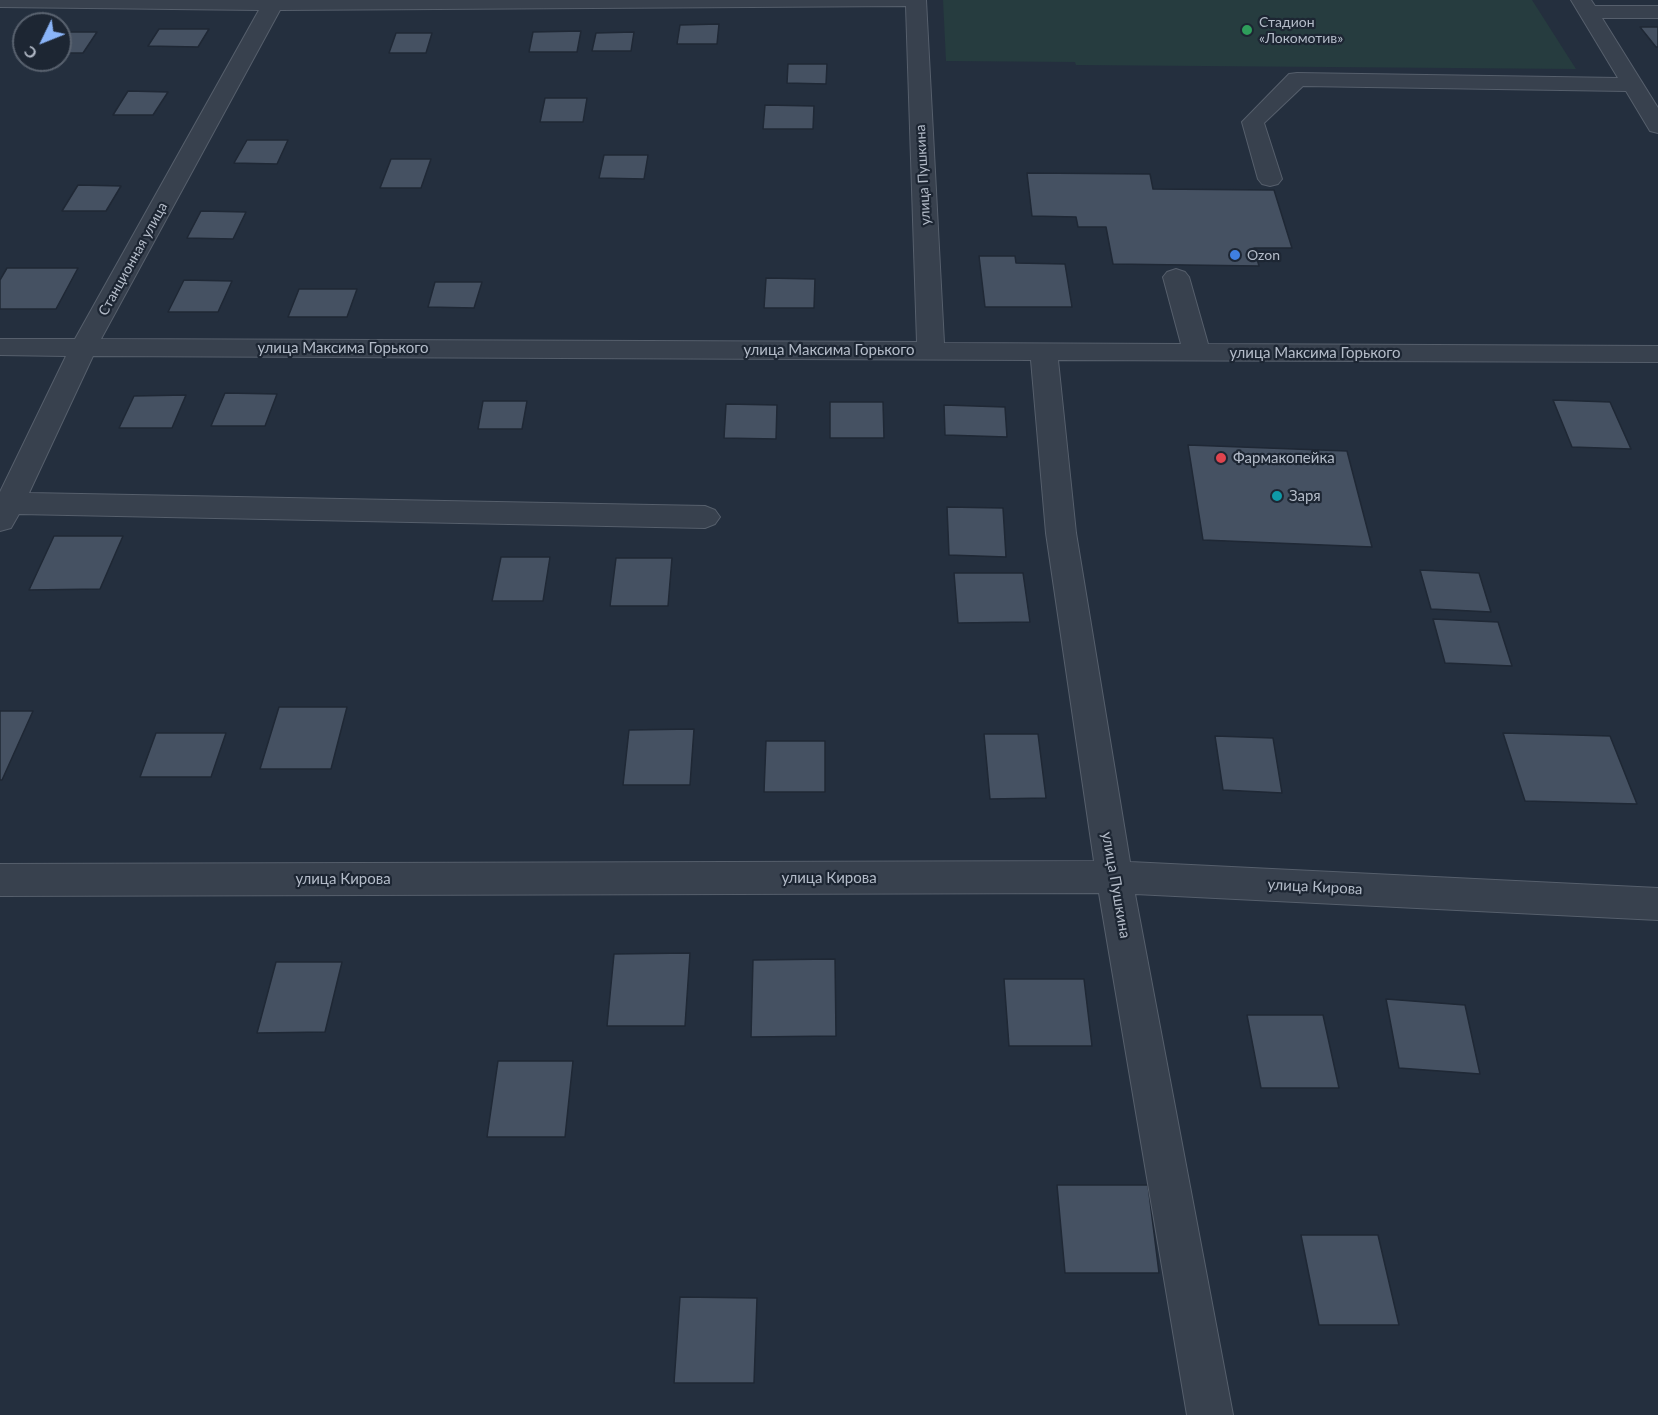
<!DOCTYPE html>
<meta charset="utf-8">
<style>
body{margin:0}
#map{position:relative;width:1658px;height:1415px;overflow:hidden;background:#242f3e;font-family:Lato,sans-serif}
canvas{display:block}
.north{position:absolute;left:12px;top:12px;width:60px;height:60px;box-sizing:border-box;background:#1d2633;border:2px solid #59626f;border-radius:50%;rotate:227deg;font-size:16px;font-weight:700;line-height:24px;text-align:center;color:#b4bcc9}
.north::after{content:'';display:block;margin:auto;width:21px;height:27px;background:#8ab4f8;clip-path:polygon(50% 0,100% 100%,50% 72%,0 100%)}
</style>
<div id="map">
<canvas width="1658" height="1415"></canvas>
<div class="north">С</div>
</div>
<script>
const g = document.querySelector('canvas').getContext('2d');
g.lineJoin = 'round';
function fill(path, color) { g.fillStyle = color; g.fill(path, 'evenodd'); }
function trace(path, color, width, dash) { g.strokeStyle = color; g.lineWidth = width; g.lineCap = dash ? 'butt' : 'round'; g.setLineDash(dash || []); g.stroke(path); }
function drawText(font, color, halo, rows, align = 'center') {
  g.font = font + ' Lato,sans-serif'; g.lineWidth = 4.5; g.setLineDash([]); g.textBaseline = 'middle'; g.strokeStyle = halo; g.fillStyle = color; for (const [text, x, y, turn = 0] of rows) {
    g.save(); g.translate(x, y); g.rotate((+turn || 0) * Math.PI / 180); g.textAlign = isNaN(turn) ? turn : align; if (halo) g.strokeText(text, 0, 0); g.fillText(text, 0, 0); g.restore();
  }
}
fill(new Path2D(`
 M943,0H1532L1576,69L1076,65L1075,62L946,61Z`), '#263c3f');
const building = new Path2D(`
 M719,24L717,44H677L680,25Z
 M1640,27H1658V47H1656Z
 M159,29H209L198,47L148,46Z
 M581,31L577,52H529L533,32Z
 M61,32H97L83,53H60Z
 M634,32L631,51H592L596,33Z
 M396,33H432L426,53H389Z
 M788,64H827L826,84L787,83Z
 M128,91L168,92L153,115H113Z
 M545,98H587L583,122H540Z
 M765,105L814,106L813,129H763Z
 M247,140H288L277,164L234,163Z
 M604,155H648L644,179L599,178Z
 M391,159H431L421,188H380Z
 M1027,173L1150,174L1153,189L1274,190L1292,248H1254L1259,266L1113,264L1106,227H1078L1076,217L1032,216Z
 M78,185L121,186L106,211H62Z
 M201,211L246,212L233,239L187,238Z
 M979,256H1015L1016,263L1065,264L1072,307H985Z
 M7,268H78L56,309H0V280Z
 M766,278L815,279L814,308H764Z
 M184,280L232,281L218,312H168Z
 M435,282H482L474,308L428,307Z
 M299,289H357L347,317H288Z
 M225,393L277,394L265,426H211Z
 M186,395L172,428H119L134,396Z
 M1553,400L1610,402L1631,449L1572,447Z
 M483,401H527L522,429H478Z
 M830,402H883L884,438H830Z
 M726,404L777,405L776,439L724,438Z
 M944,405L1005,407L1007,437L945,435Z
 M1188,445L1347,451L1372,547L1203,540Z
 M947,507L1003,508L1006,557L949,555Z
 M54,536H123L100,589L29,590Z
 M501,557H550L543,601H492Z
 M616,558H672L668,606H610Z
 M1420,570L1479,573L1491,612L1431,609Z
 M954,573H1023L1030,622L958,623Z
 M1433,619L1498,622L1512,666L1445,663Z
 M279,707H347L331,769H260Z
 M0,711H33L2,780H0Z
 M694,729L690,785H623L629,730Z
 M156,733H226L211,777H140Z
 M1503,733L1610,736L1637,804L1525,801Z
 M984,734H1038L1046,798L990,799Z
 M1215,736L1273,738L1282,793L1223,790Z
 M766,741H825V792H764Z
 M690,953L685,1026H607L614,954Z
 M835,959L836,1036L751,1037L753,960Z
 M276,962H342L325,1032L257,1033Z
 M1004,979H1084L1092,1046H1009Z
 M1386,999L1465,1005L1480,1074L1399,1068Z
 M1247,1015H1323L1339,1088H1261Z
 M498,1061H573L565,1137H487Z
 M1057,1185H1148L1159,1273H1065Z
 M1301,1235H1378L1399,1325H1319Z
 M680,1297L757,1298L754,1383H674Z`);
fill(building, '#455162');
trace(building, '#1f2835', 1.5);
const minor = new Path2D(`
 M0,0H926L944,343L1181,344L1163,277L1167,272L1176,269L1185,272L1189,277L1208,344L1658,346V362L1058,360L1076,533L1130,862L1658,888V920L1135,894L1233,1415H1187L1099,893L0,896V864L1094,861L1046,533L1031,360L93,356L29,493L705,506L715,510L720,517L715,524L705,528L19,514L11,528L0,531V492L66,356L0,355V339H75L259,10L0,7ZM906,6L917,342L101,339L280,10Z
 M1571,0H1591L1595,6H1658V18H1602L1658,108V133L1650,131L1626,91L1303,86L1264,123L1282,179L1278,184L1270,186L1262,184L1258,179L1242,122L1289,74L1297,73L1618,78Z`);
trace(minor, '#565f6c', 2);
fill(minor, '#38414e');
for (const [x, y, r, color] of [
 [1247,30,6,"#2e9e5b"],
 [1235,255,6,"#3f7fe0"],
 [1221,458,6,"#e0444e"],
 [1277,496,6,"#0f9aa8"]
]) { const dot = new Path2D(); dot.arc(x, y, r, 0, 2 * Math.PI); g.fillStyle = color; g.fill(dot); trace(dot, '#1d2633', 2); }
drawText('14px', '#b4bcc9', '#1d2633', [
 ["Стадион",1259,22],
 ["«Локомотив»",1259,38],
 ["Ozon",1247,255]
], 'left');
drawText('14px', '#b4bcc9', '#1d2633', [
 ["улица Пушкина",923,175,-93],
 ["Станционная улица",133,259,-61]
]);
drawText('15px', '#b4bcc9', '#1d2633', [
 ["улица Максима Горького",343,348],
 ["улица Максима Горького",829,350],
 ["улица Максима Горького",1315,353],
 ["улица Кирова",829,878],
 ["улица Кирова",343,879],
 ["улица Пушкина",1116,885,80],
 ["улица Кирова",1315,887,3]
]);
drawText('15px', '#b4bcc9', '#1d2633', [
 ["Фармакопейка",1233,458],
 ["Заря",1289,496]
], 'left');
</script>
